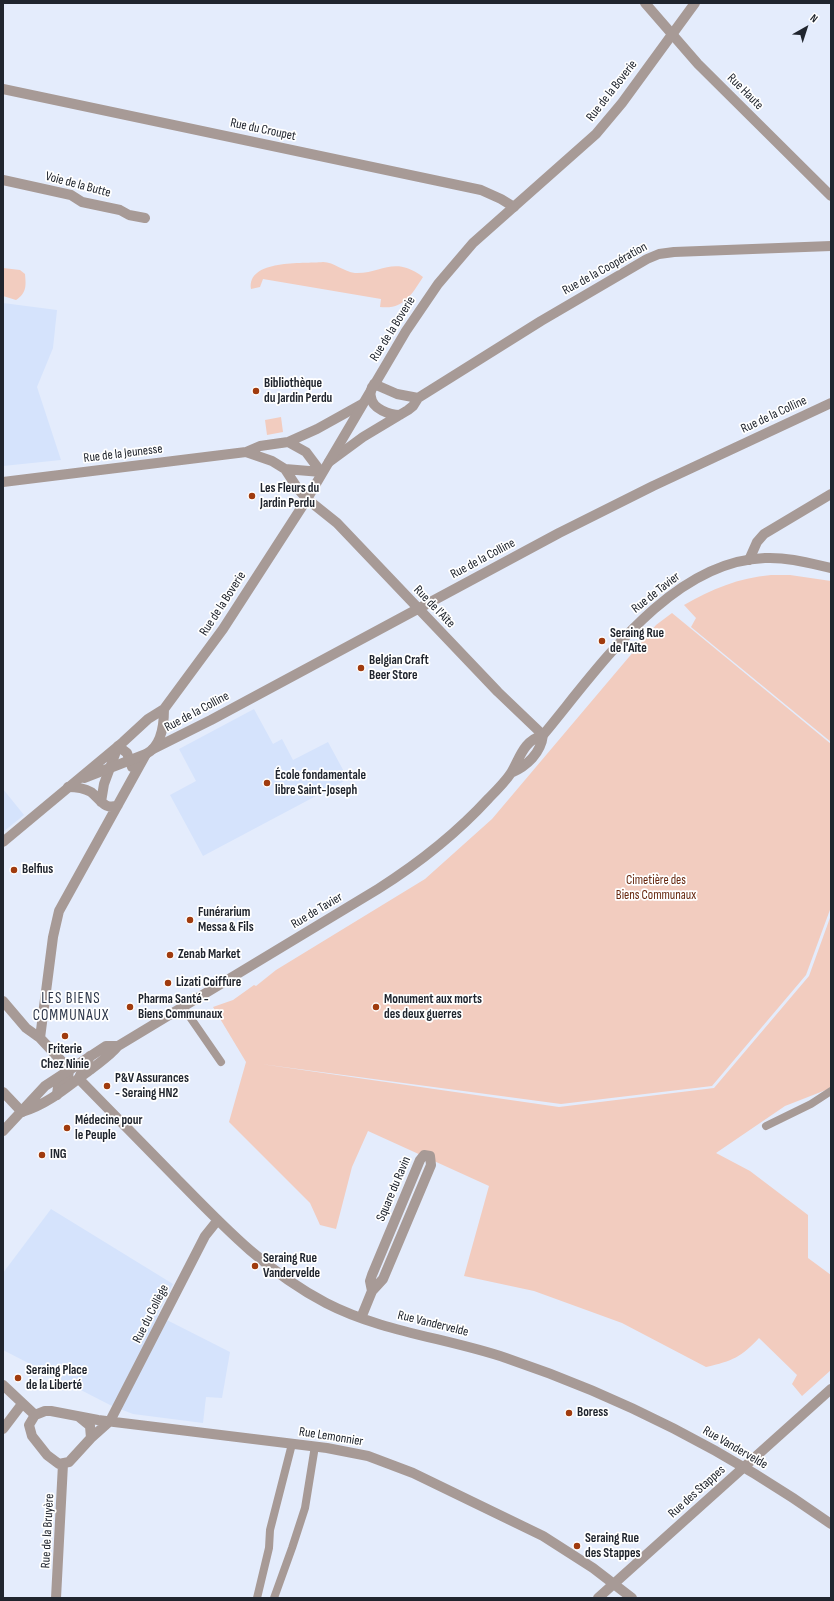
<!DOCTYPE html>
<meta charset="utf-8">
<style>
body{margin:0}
#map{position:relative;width:834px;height:1601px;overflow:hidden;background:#e4ecfc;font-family:"Sofia Sans Condensed",sans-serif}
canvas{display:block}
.frame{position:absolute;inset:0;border:4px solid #20252e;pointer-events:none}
.north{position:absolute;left:786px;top:8px;width:40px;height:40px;-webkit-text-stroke:3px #fff;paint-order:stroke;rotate:39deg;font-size:11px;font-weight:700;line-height:16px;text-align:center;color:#20252e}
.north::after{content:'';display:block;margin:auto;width:14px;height:18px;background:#20252e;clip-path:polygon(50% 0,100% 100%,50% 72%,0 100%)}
</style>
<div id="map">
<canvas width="834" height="1601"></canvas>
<div class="frame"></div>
<div class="north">N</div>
</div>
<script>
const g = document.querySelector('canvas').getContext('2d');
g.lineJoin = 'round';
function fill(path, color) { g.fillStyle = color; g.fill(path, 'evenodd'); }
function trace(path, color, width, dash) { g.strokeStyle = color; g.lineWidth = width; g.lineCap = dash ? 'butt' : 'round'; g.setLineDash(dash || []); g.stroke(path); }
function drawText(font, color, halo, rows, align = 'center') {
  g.font = font + ' "Sofia Sans Condensed",sans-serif'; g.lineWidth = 3.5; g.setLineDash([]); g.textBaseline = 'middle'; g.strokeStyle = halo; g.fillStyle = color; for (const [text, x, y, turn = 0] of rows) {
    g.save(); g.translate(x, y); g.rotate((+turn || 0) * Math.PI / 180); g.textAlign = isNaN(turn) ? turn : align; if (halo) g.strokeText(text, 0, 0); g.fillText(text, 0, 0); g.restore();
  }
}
fill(new Path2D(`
 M3,303L57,310L53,348L37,387L61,460L3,466Z
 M254,709L273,744L282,739L293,760L328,742L348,779L203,856L170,795L196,781L179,749Z
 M3,789L24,815L3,832Z
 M51,1209L173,1284L157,1315L230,1352L222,1398L206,1397L203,1423L133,1414L110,1405L3,1350V1273Z`), '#d5e3fc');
fill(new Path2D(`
 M323,262C334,262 344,272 355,273C383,274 393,255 423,277C412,294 404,310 380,307L381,299L263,279L260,287L251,289C247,259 303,264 323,262Z
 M3,268L20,270L25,274C26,285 27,293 16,300L3,296Z
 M281,417L283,432L267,435L265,420Z
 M771,575H790L831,581V742L691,627L696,618L684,605C712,589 738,578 771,575Z
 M672,613L831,744V907L806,975L712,1086L561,1104L261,1064L559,1107L714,1088L809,976L831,915V1088L785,1106L716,1153L750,1171L808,1215V1258L831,1275V1370L802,1396L792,1384L797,1375L759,1338C741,1357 733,1361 706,1367L622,1323L534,1291L464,1276L489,1186L368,1131L352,1167L336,1229L320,1225L310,1203L229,1122L246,1062L257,1064L246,1062L213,1007L233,1000L254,985L256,986L276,970L425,879L492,819L656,625Z`), '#f2ccbf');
trace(new Path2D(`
 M183,1007L221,1062
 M766,1126L811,1104L831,1091
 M257,1598L269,1548L270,1530L292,1444
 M274,1598L292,1548L305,1508L315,1446`), '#a79a96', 8);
trace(new Path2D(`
 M645,3L698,64L831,196
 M3,89L481,190L501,199L514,207
 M3,180L71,195L82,202L120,210L129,215L145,218
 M374,384L397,394L418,398
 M372,387C371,390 370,394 371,397C372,409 390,415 400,415
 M288,442L306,452L321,472
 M246,452L272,461L285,469L298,489L307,499L337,523L498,692L543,735
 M329,462L363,437L408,410L413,406L418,398L541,321L647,259L659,254L674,252L831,246
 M285,469L321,472
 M3,482L246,452L260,446L288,442L317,429L362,404
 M749,560L757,542L764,534L831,494
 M153,749L211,720L559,533L653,486L831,403
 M68,787C76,787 84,788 91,792C100,799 105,811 118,805
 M101,802L104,784L118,746L127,753L132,767
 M3,1001L26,1028L40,1038L69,1069L68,1079L58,1086L57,1095
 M40,1038L53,937L59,911L146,754
 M90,1056C87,1065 81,1069 79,1079C111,1112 144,1145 176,1178C223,1226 265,1271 326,1303C382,1332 447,1338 506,1358C622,1397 731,1453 831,1524
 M3,1092L22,1112
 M361,1318L372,1291L383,1279L431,1165L430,1156L424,1155L420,1160L372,1275L370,1281L372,1291
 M3,1385L35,1415
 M79,1417L90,1426L91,1438L69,1462L59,1464L47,1455L32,1436L29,1425L35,1415L45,1411H51L98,1420L327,1448L368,1456L413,1473L543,1536L593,1568L632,1598
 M3,1429L22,1404
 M91,1438L110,1421L205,1236L217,1221
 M56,1598L63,1464
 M598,1598L831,1389`), '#a79a96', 10);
trace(new Path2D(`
 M164,709L223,629L307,499L406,331L438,284L473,243L596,134L622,103L695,3
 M511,773C527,766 541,753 543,735
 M84,778L146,754C162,746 164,724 164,709
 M3,842L123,742L148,719L164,709
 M22,1112C49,1104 68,1086 90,1070C100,1062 110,1056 118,1046L378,889C419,863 456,834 489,798C496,791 505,782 511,773C520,758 523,741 543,735C598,669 670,561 765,558C788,557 809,563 831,568
 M3,1131L45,1086L106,1046H118`), '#a79a96', 10);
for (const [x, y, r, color] of [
 [256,391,4,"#a03b0e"],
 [252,496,4,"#a03b0e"],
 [602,641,4,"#a03b0e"],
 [361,668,4,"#a03b0e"],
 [267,783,4,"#a03b0e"],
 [14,870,4,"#a03b0e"],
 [190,920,4,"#a03b0e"],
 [170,955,4,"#a03b0e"],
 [168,983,4,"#a03b0e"],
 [130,1007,4,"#a03b0e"],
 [376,1007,4,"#a03b0e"],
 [65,1036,4,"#a03b0e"],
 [107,1086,4,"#a03b0e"],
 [67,1128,4,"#a03b0e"],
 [42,1155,4,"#a03b0e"],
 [255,1266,4,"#a03b0e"],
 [18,1378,4,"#a03b0e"],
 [569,1413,4,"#a03b0e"],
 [577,1546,4,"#a03b0e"]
]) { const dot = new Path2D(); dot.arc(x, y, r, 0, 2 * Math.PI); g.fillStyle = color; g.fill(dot); trace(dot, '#fff', 1.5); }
drawText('13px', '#20252e', '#fff', [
 ["Rue de la Boverie",612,91,-52],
 ["Rue Haute",745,92,45],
 ["Rue du Croupet",263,130,12],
 ["Voie de la Butte",78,185,15],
 ["Rue de la Coopération",605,269,-29],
 ["Rue de la Boverie",393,329,-58],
 ["Rue de la Colline",774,415,-25],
 ["Rue de la Jeunesse",123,454,-7],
 ["Rue de la Colline",483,559,-28],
 ["Rue de Tavier",656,593,-38],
 ["Rue de la Boverie",223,604,-57],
 ["Rue de l'Aîte",434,607,46],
 ["Rue de la Colline",197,712,-28],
 ["Rue de Tavier",317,911,-31],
 ["Square du Ravin",394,1189,-67],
 ["Rue du Collège",151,1314,-63],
 ["Rue Vandervelde",433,1324,14],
 ["Rue Lemonnier",331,1437,9],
 ["Rue Vandervelde",735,1448,30],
 ["Rue des Stappes",697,1492,-42],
 ["Rue de la Bruyère",48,1531,-87]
]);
drawText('bold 13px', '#20252e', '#fff', [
 ["Bibliothèque",264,384],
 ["du Jardin Perdu",264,399],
 ["Les Fleurs du",260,489],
 ["Jardin Perdu",260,504],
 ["Seraing Rue",610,634],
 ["de l'Aîte",610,649],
 ["Belgian Craft",369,661],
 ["Beer Store",369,676],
 ["École fondamentale",275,776],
 ["libre Saint-Joseph",275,791],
 ["Belfius",22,870],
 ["Funérarium",198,913],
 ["Messa & Fils",198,928],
 ["Zenab Market",178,955],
 ["Lizati Coiffure",176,983],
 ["Pharma Santé -",138,1000],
 ["Biens Communaux",138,1015],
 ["Monument aux morts",384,1000],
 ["des deux guerres",384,1015],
 ["Friterie",65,1050,"center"],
 ["Chez Ninie",65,1065,"center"],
 ["P&V Assurances",115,1079],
 ["- Seraing HN2",115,1094],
 ["Médecine pour",75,1121],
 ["le Peuple",75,1136],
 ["ING",50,1155],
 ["Seraing Rue",263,1259],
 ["Vandervelde",263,1274],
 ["Seraing Place",26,1371],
 ["de la Liberté",26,1386],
 ["Boress",577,1413],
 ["Seraing Rue",585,1539],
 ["des Stappes",585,1554]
], 'left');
drawText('13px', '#66270e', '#fff', [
 ["Cimetière des",656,881],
 ["Biens Communaux",656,896]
]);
g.letterSpacing = '1px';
drawText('15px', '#2c364a', '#fff', [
 ["LES BIENS",71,999],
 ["COMMUNAUX",71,1016]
]);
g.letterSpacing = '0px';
</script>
